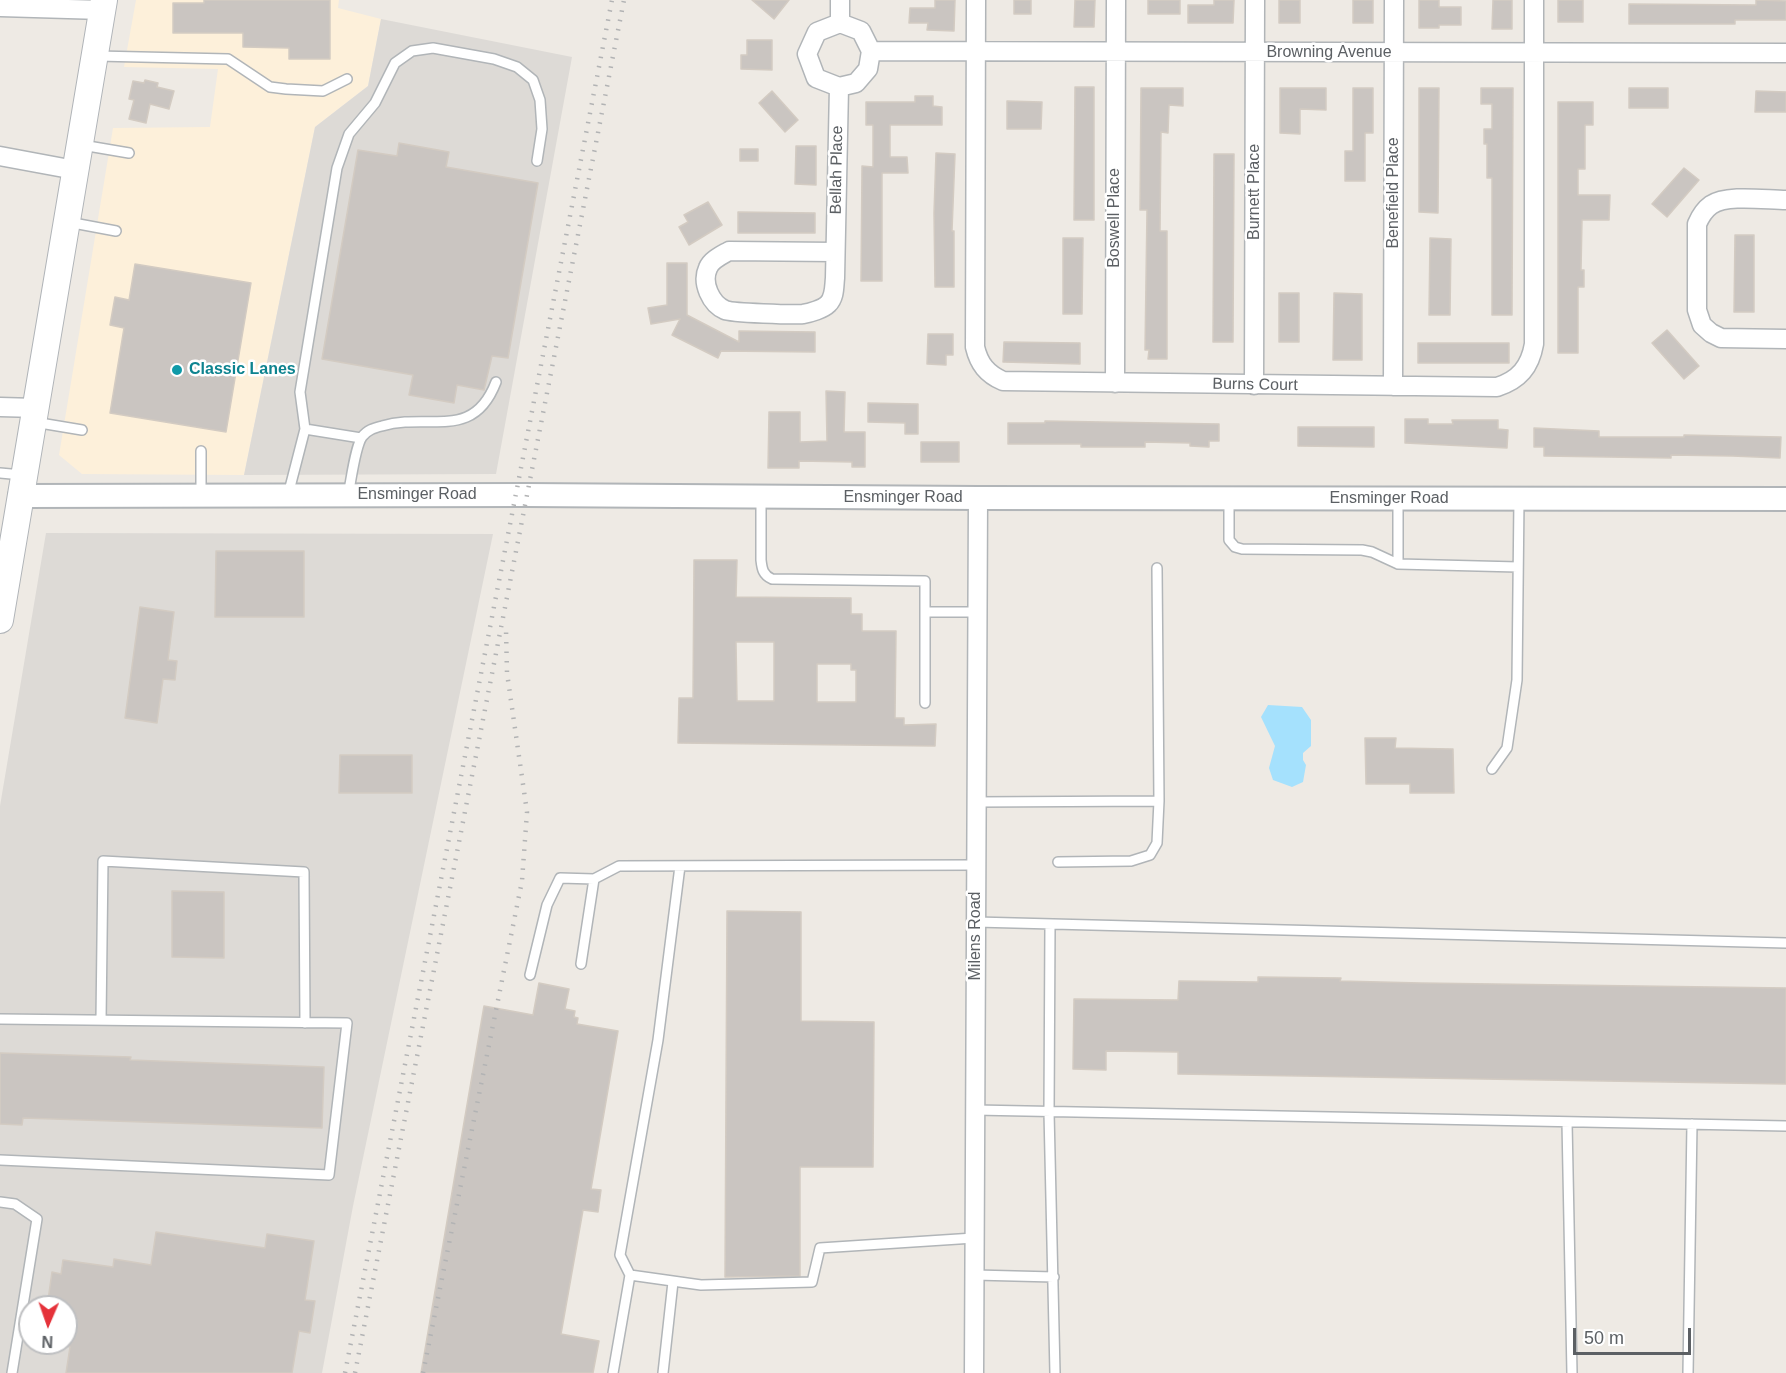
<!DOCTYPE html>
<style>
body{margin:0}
#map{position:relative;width:1786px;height:1373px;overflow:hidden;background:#eeeae4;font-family:Arial,sans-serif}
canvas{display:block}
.north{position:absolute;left:18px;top:1295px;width:60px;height:60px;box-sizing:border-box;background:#fff;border:2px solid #bebfc1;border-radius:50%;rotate:182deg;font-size:16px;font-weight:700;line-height:24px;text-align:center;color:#5c6064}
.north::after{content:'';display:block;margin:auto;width:21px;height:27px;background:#e5323a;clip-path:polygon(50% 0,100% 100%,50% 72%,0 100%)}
.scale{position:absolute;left:1573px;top:1328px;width:118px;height:27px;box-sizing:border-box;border:3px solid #5c6064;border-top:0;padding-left:8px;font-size:18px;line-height:21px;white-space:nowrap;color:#5c6064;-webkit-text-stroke:4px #fff;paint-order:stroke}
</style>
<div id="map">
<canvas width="1786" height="1373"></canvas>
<div class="north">N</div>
<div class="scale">50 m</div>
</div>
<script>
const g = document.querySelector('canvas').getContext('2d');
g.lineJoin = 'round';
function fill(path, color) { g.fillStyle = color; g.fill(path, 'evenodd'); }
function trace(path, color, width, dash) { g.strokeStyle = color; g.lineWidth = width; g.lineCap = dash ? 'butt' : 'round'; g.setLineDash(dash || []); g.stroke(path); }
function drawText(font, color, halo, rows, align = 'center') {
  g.font = font + ' Arial,sans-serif'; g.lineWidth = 5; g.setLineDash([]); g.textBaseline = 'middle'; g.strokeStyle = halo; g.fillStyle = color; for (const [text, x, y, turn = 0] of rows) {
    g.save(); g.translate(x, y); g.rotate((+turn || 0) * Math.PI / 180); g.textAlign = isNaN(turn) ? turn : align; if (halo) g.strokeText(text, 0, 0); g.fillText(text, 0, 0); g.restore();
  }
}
fill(new Path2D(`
 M136,0H339L338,8L381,19L368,86L315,127L244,475L82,474L59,455L113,128L210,127L218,69L124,67Z`), '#fdf0da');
fill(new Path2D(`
 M381,19L572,57L496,474L244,475L315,127L368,86Z
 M46,533L493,534L353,1206L322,1373H0V806ZM30,1307H66V1343H30Z`), '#dddad6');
fill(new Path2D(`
 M1268,705L1302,707L1311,720V746L1303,753V760L1306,765L1303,782L1292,787L1273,780L1269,768L1275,746L1261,717Z`), '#a5e1fd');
const building = new Path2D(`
 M204,0H330V59H289V48L243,47V33H173V3H204Z
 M752,0H789L774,19Z
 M935,0H955L954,31L927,30L928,23H909L910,8H935Z
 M1014,0H1031V14H1014Z
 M1075,0H1095L1094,27H1074Z
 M1148,0H1180V14H1148Z
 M1214,0H1234L1233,23H1188V5H1214Z
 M1279,0H1300V23H1279Z
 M1353,0H1373V23H1353Z
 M1419,0H1439V7H1461V25H1439V28H1419Z
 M1493,0H1512V29H1492Z
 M1558,0H1583V22H1558Z
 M1756,0L1786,1V20H1735V24H1629V4L1756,5Z
 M747,40H772V70L741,69V55H747Z
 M145,80L158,83L157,87L174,91L169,109L150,104L146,123L129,119L134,100L129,99L133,81L144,83Z
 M1075,87H1094V220H1074Z
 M1141,88H1183V106L1169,105L1168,133L1161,132L1160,231H1167V359H1148L1149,350H1145L1147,210H1140Z
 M1280,88H1326V110L1300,109V134L1280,133Z
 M1353,88H1373V133H1365V181H1345V151H1353Z
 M1419,88H1439L1438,213L1419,212Z
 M1481,88H1513L1512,315H1492V178H1487V144H1484V129H1492V104H1481Z
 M1629,88H1668V108H1629Z
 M772,91L798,120L785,132L759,103Z
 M1756,91L1786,92V112H1755Z
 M915,96H933V106L942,107V125H890V157H907L908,173H882V281H861L862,166L873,167V125H866V102H915Z
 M1007,101L1042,102L1041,129H1007Z
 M1558,102H1593V125H1585V169H1578V195H1610L1609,220H1582L1581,270H1584V287H1578V353H1558Z
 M399,143L449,152L446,167L538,183L508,358L492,356L484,390L457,385L454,403L409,395L413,375L322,359L358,150L397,156Z
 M796,146H816V185L795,184Z
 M740,149H758V161H740Z
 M936,153L955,154L952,231H954V287H935L934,213Z
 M1214,154H1234L1233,342H1213Z
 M1684,168L1699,180L1667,217L1652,204Z
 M708,202L722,225L689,245L679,227L688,222L684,215Z
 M738,212L815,213V233H738Z
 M1735,235H1754V312H1734Z
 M1063,238H1083L1082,314H1063Z
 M1430,238L1451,239L1450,315H1429Z
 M667,263H687V315L739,342V331L815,332V352L721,351L718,358L672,335L680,319L651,324L648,308L667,305Z
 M135,264L251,283L226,432L110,413L124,328L110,325L115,297L129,300Z
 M1279,293H1299V342H1279Z
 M1334,293L1362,294V360H1333Z
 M1667,330L1699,366L1684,379L1652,343Z
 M928,334H953V355H946V365L927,364Z
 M1004,342L1080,343V364L1003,362Z
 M1418,343H1509V363H1418Z
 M826,391L845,392L844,432H865V467H852V462L799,461V468H768L769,412H800V442L827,441Z
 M868,403L918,404V434H905V423L868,422Z
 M1405,419H1428V424H1453L1452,420H1498V429L1508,430L1507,448L1405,443Z
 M1045,421L1219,424V441H1209V447L1190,446V443L1145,442V447H1081V444H1008V423H1045Z
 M1298,427H1374V447L1298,446Z
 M1534,428L1599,431V437H1684V435L1781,437L1780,458L1732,456L1671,455V458L1544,456V447H1534Z
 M921,442H959V462H921Z
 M216,551H304V617H215Z
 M694,560H737L736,597L851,598V614H862V631H896L895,718H904V725L936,724L935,746L678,743L679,698H693ZM736,642H774V701H737ZM817,664H851V670H856V702H817Z
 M140,607L174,612L168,660L177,661L175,680L163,679L157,723L125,718Z
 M1365,738H1396L1395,748L1453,749L1454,793H1410V784H1366Z
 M340,755H412V793H339Z
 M172,891L224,892V958L172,957Z
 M727,911L801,912V1021L874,1022L873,1167H800V1276L725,1277Z
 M1258,977L1341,978L1340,981L1421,983L1786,988V1084L1178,1074V1052L1106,1051V1070L1073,1069L1074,999L1178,1000L1179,981L1258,982Z
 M539,983L569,989L565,1009L575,1011L574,1017L578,1018L577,1024L618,1031L591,1189L601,1190L598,1212L583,1210L561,1334L599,1341L593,1373H421L484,1006L533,1015Z
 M0,1053L131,1057L130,1060L324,1067L322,1128L23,1118L22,1125L0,1124Z
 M156,1232L265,1248L267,1234L314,1241L305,1300L315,1301L310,1333L299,1331L292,1373H66L70,1347L66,1346V1307H47L52,1272L61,1274L63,1260L113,1267L114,1259L151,1265Z`);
fill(building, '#cac5c1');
trace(building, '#d3cbc2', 1.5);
const service = new Path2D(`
 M97,56L228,59L270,87L286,89L323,91L347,79
 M82,145L129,153
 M68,222L116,231
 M34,422L82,430
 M305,429L361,438
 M201,451V495
 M0,473L22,475
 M288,495L305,429L300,392L337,168L349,134L375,103L395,63L412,51L433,48L494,59L517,67L533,80L540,100L542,129L537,161
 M348,495C351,482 355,447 362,437C367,430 374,428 382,426C429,412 473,442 496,382
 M761,497V560C762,569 763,575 772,579L925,581V612H978
 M1229,499V540L1235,547L1242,549L1362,550L1372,552L1398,564
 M1398,499V564L1518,567
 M925,703V612
 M1492,769L1507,748L1517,680L1519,499
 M976,802L1159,801L1157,568
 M1058,862L1131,861L1150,855L1157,843L1159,801
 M680,866L658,1040L620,1255L630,1275L701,1285L812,1282L820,1248L974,1238
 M976,922L1786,943
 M1050,924L1049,1112L1055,1373
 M581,964L594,879
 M530,975L547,905L560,878L594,879L619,866L976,865
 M0,1019L347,1023L329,1175L0,1160
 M101,1020L103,861L304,872L305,1023
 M975,1110L1786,1126
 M1567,1122L1572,1373
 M0,1202L15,1204L37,1219L12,1373
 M975,1275L1054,1277
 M613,1373L630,1275
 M663,1373L673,1282
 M1688,1373L1692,1124`);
const minor = new Path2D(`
 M840,0V23
 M976,0L975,347C979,364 987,374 1003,381L1497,387C1519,380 1530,367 1534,344V0
 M0,7L102,10
 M840,23L861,31L871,51L868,69L856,83L839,87L816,78L807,54L817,32Z
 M871,51L1786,53
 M0,156L75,170
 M1786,200C1766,200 1727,194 1711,205C1704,210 1700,217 1697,224V310L1702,325L1711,333L1721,338L1786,339
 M835,252L729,251C722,255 711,260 708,268C701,283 711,304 725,310C732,313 794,315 803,314C810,313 823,309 828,304C835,297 834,287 835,278L839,87
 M1115,383L1116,0
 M1254,385L1255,0
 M1393,386L1394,0
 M0,407L36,408
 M974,1373L978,498`);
const tertiary = new Path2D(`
 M20,496L526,495L978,498L1786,499`);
const secondary = new Path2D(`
 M0,620L104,0`);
trace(service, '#b1b5b8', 12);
trace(minor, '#b1b5b8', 21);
trace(tertiary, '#b1b5b8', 26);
trace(secondary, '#b0b4b8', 28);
trace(service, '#fff', 9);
trace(minor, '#fff', 18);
trace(tertiary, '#fff', 22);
trace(secondary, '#fff', 26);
trace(new Path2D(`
 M345,1373L612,0
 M355,1373L624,0
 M423,1373L522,881L527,812L507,673L506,630`), '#b2b3b4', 4.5, [1.5, 8]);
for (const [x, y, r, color] of [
 [177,370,6,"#0f9aa8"]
]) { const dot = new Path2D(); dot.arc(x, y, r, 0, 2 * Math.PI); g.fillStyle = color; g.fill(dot); trace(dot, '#fff', 2); }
drawText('16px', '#5c6064', '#fff', [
 ["Browning Avenue",1329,53],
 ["Bellah Place",837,170,-89],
 ["Burnett Place",1255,192,-90],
 ["Benefield Place",1394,193,-90],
 ["Boswell Place",1115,218,-90],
 ["Burns Court",1255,385,1],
 ["Ensminger Road",417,495],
 ["Ensminger Road",903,498],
 ["Ensminger Road",1389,499],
 ["Milens Road",976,936,-90]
]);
drawText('bold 16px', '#0d838f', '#fff', [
 ["Classic Lanes",189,370]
], 'left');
</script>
